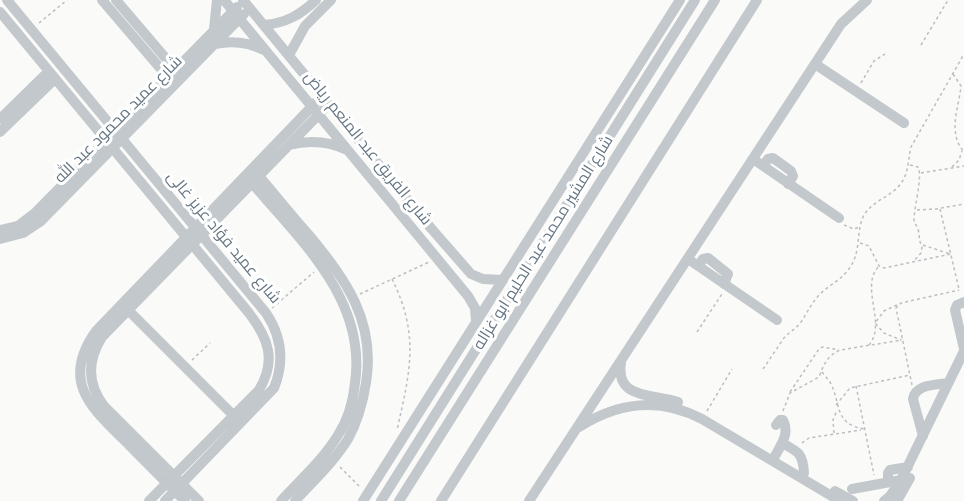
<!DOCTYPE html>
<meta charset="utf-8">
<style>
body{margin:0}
canvas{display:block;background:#fafaf8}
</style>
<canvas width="964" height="501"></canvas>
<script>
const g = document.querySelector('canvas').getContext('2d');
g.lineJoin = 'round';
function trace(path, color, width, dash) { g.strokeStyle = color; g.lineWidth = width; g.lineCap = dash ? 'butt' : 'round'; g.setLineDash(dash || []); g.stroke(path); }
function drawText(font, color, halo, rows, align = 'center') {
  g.font = font + ' "Nunito Sans",Cairo,sans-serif'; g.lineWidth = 6; g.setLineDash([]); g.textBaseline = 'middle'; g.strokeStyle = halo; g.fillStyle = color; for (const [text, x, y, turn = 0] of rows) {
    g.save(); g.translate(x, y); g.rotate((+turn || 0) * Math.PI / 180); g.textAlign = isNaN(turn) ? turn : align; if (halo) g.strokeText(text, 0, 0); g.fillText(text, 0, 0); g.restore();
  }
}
trace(new Path2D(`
 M39,23L67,0
 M921,45L948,0
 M953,74L961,86C959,108 947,132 964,152
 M861,83L874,61L885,54
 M910,165L918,167C923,176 914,207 914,220C915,226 916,223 918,229C920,236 918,238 922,247L921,253L913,262
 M952,167L959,160L962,151
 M921,173L964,166
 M940,209L959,289
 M917,210L936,209L964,204
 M844,225L854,229L859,227
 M860,243L869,246L879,266L884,268L951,254
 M923,245L950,254
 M392,279C420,335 410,372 397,430
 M360,294L429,262
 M897,305L884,311L875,323L884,333L901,340
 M272,308L314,272
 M697,332L722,294
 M869,345C887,324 860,288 878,267
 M192,360L210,343
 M763,369C770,359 777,348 784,338C789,332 796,329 801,322C807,313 811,304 819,295C830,284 844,279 852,264C861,248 856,230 864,215C873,200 892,197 902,182C909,171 908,159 911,147L964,54
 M822,372C825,376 829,380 831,384C841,404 834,424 864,429
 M912,385L896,308L901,303L959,290
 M856,386L874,475
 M790,392L819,349L822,347L839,350
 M836,405L850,388L910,375
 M707,411L732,369
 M783,411L790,393L819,377C824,364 827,356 840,350L902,340
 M834,433L833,420L837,410
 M802,443L809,438L861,430
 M340,467L360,487`), '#bbbfc2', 1.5, [3, 3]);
trace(new Path2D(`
 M7,0L266,313C282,337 285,361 274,388L165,501
 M102,0L172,82
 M116,0L180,75
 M224,0L468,296L475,308L476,321
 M243,0L430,227L471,274L483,279L503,280
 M0,12L249,313C268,338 277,360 259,390L149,501
 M264,25C286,23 300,15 316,0
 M214,29L217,0
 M215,44C233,40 248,42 264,50
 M289,55L305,26L331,0
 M815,64L904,123
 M0,119L49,71
 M0,132L55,79
 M289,145C309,140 328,141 347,150
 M753,159L839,218
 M763,166L768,159L773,158L791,171L793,176L788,184
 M259,176C276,196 292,216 309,235C346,280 376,321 366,383C363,402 358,421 348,439C334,462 313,481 295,501
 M252,183C301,241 367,300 355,383C353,402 348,420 338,435C323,460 300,480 281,501
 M0,230L18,226L35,213L237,7
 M0,239L23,233L41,221L244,14
 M688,259L777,320
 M698,266L703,259L708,258L728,274L724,284
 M964,302L957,305L955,310L964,349
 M125,307L237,419
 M621,363C615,400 655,394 678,402
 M579,427C618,402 660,397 702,419L840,501
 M923,436L913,399C915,384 936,385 948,383
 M782,443C799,452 803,454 804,473
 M775,456C781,445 790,433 783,420H780L776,425
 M888,482V473L890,470L908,467
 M852,489L901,480
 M835,491L853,501
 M185,501C166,483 148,464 129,445C93,409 59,383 96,331L322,96
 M199,501L104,406C87,384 87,361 102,337L329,104
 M363,501L680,0
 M381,501L695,0
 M399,501L715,0
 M441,501L757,0
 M529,501L841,24L867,0
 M884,501L890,496L901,480L964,351
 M897,501L910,478`), '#c3c8cc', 10);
drawText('16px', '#657683', '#fff', [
 ["شارع عميد محمود عبد الله",119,120,-45],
 ["شارع الفريق عبد المنعم رياض",367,149,51],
 ["شارع عميد فؤاد عزيز غالى",223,238,50],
 ["شارع المشير محمد عبد الحليم ابو غزاله",544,243,-58]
]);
</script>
